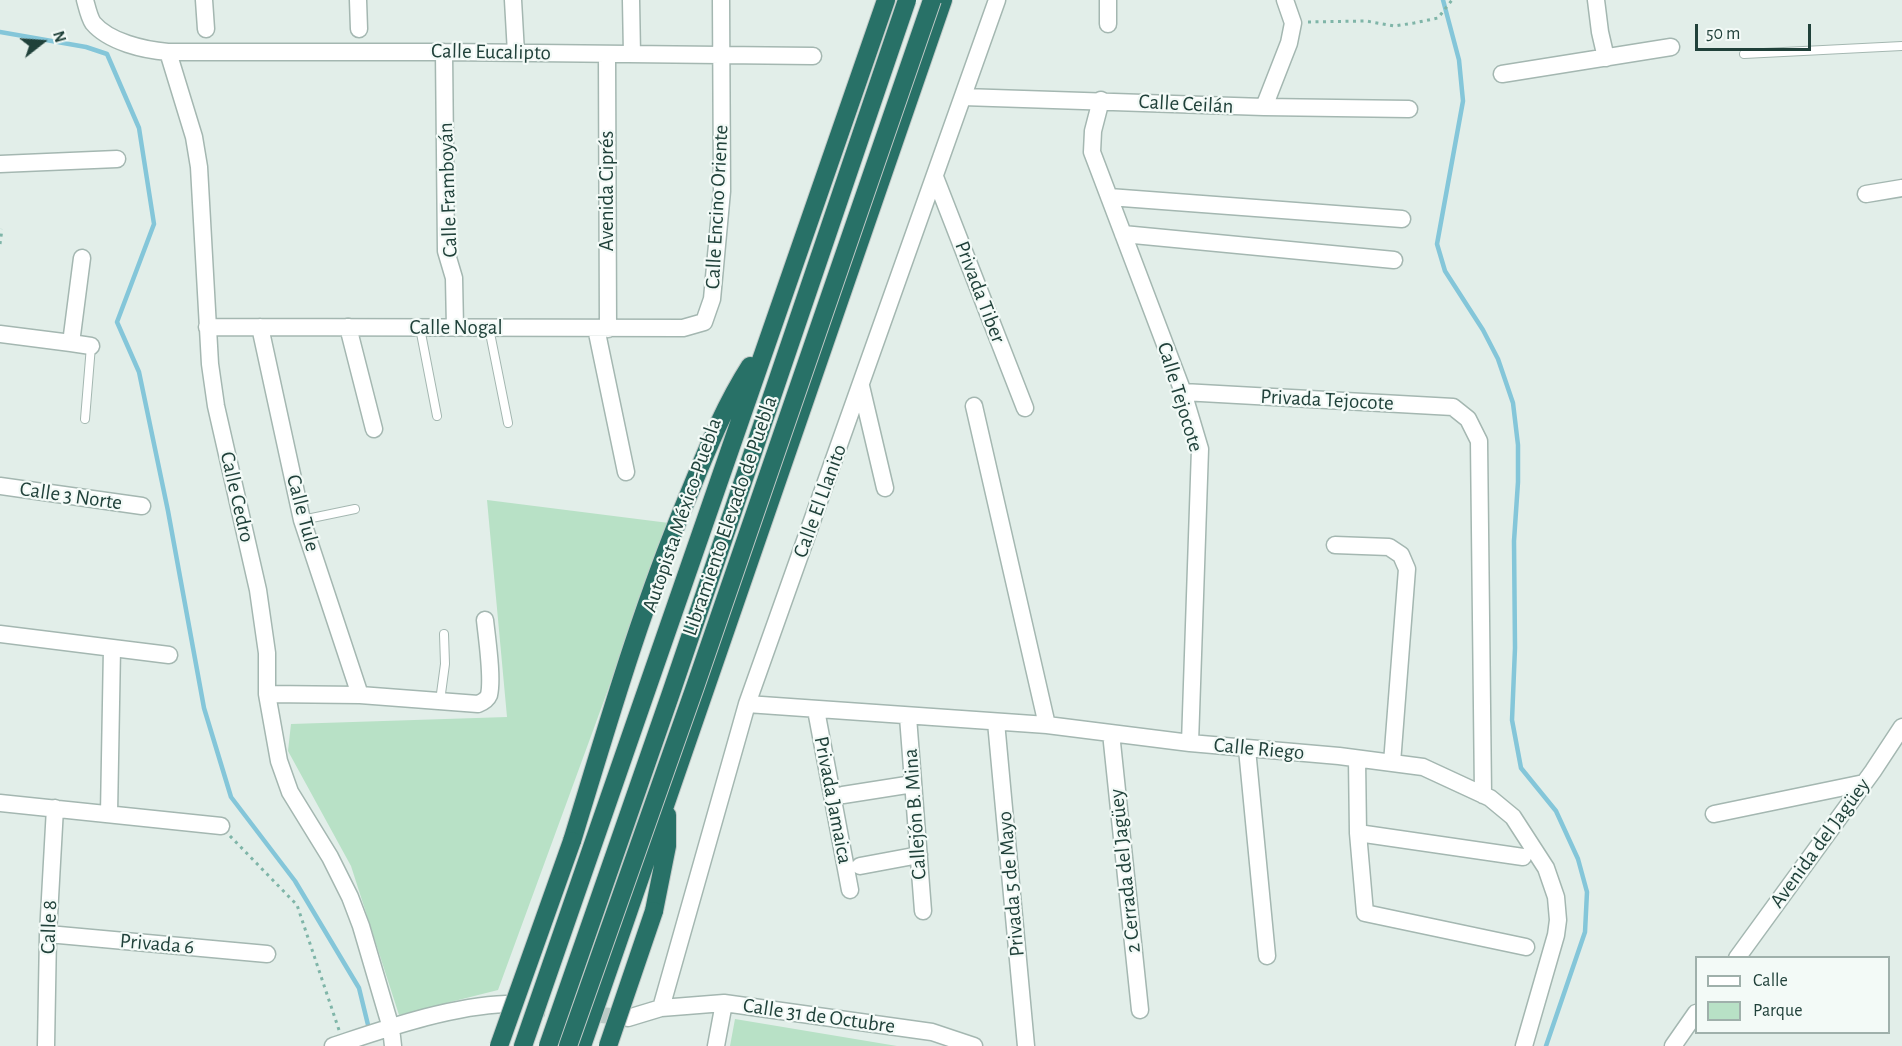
<!DOCTYPE html>
<meta charset="utf-8">
<style>
body{margin:0}
#map{position:relative;width:1902px;height:1046px;overflow:hidden;background:#e2eee9;font-family:"Alegreya Sans",sans-serif}
canvas{display:block}
.legend{position:absolute;left:1695px;top:956px;width:195px;height:78px;box-sizing:border-box;background:#f3faf7;border:2px solid #9fb0ab;margin:0;padding:8px 10px;list-style:none;font-size:18px;color:#20413a}
.legend li{display:flex;align-items:center;gap:12px;height:30px}
.legend b{width:30px;border:2px solid #9fb0ab}
.north{position:absolute;left:12px;top:12px;width:60px;height:60px;-webkit-text-stroke:4px #f3faf7;paint-order:stroke;rotate:73deg;font-size:16px;font-weight:700;line-height:24px;text-align:center;color:#20413a}
.north::after{content:'';display:block;margin:auto;width:21px;height:27px;background:#20413a;clip-path:polygon(50% 0,100% 100%,50% 72%,0 100%)}
.scale{position:absolute;left:1695px;top:24px;width:116px;height:27px;box-sizing:border-box;border:3px solid #20413a;border-top:0;padding-left:8px;font-size:18px;line-height:21px;white-space:nowrap;color:#20413a;-webkit-text-stroke:4px #f3faf7;paint-order:stroke}
</style>
<div id="map">
<canvas width="1902" height="1046"></canvas>
<ul class="legend">
<li><b style="height:8px;background:#fff"></b>Calle</li>
<li><b style="height:16px;background:#b8e1c6"></b>Parque</li>
</ul>
<div class="north">N</div>
<div class="scale">50 m</div>
</div>
<script>
const g = document.querySelector('canvas').getContext('2d');
g.lineJoin = 'round';
function fill(path, color) { g.fillStyle = color; g.fill(path, 'evenodd'); }
function trace(path, color, width, dash) { g.strokeStyle = color; g.lineWidth = width; g.lineCap = dash ? 'butt' : 'round'; g.setLineDash(dash || []); g.stroke(path); }
function drawText(font, color, halo, rows, align = 'center') {
  g.font = font + ' "Alegreya Sans",sans-serif'; g.lineWidth = 4.5; g.setLineDash([]); g.textBaseline = 'middle'; g.strokeStyle = halo; g.fillStyle = color; for (const [text, x, y, turn = 0] of rows) {
    g.save(); g.translate(x, y); g.rotate((+turn || 0) * Math.PI / 180); g.textAlign = isNaN(turn) ? turn : align; if (halo) g.strokeText(text, 0, 0); g.fillText(text, 0, 0); g.restore();
  }
}
fill(new Path2D(`
 M487,500L669,523L498,990L399,1015L351,866L288,751L291,724L507,717Z
 M735,1019L897,1046H730Z`), '#b8e1c6');
trace(new Path2D(`
 M1443,0L1459,60L1463,101L1437,244L1445,271L1483,330L1498,359L1513,403L1518,445V482L1514,541L1515,648L1512,720L1521,768L1556,811L1578,859L1587,892L1585,932L1546,1046
 M0,32L86,47L107,54L139,128L154,224L117,322L139,372L168,511L204,708L231,797L295,881L359,988L369,1029`), '#84c6d9', 4.5);
trace(new Path2D(`
 M506,1004L628,1018`), '#bbcbc6', 16, [16, 8]);
const service = new Path2D(`
 M1744,54L1902,46
 M420,328L437,416
 M489,328L508,423
 M85,419L91,346
 M302,520L355,509
 M440,701L445,664L444,634`);
const minor = new Path2D(`
 M85,0C87,7 89,17 93,23C109,42 144,50 168,52H444L813,56
 M204,0L206,29
 M358,0L359,29
 M513,0L516,53
 M631,0L632,54
 M1596,0L1600,32L1606,58
 M1108,24V0
 M168,52L194,137L199,167L210,364L216,406L258,590L267,653V694L279,761L290,792L330,857L350,897L361,926L391,1028L393,1046
 M444,52L446,251L454,278L455,328
 M607,54L608,329
 M1502,74L1671,47
 M963,97L1264,107L1409,109
 M1101,100L1093,131L1092,152L1183,392L1200,449L1190,743
 M1264,107L1289,43L1293,23L1285,0
 M0,164L117,159
 M935,177L1025,408
 M1866,194L1902,188
 M1109,197L1402,219
 M1123,234L1394,260
 M82,258L71,343L91,346
 M207,327L683,328L704,322L712,299L722,191L721,0
 M260,327L302,520L360,695
 M348,327L374,429
 M596,328L626,472
 M0,334L71,343
 M861,386L885,488
 M1183,392L1453,407L1468,419L1479,441L1483,795
 M974,406L1047,725
 M0,486L142,506
 M1335,545L1389,547L1401,555L1407,569L1392,763
 M0,634L169,655
 M267,694L360,695L478,704C483,702 487,700 489,695C493,678 487,639 485,620
 M747,704L1047,725L1190,743L1339,756L1423,767L1490,798L1513,817L1546,868L1556,897L1558,920L1556,935L1524,1046
 M816,710L850,890
 M908,717L923,911
 M996,722L1026,1046
 M1111,733L1140,1010
 M1247,749L1267,956
 M1357,759L1358,833L1365,913L1526,947
 M843,795L913,784
 M0,803L221,826
 M109,814L112,648
 M1714,814L1864,783
 M1358,833L1523,857
 M860,866L919,855
 M48,934L267,954
 M1737,958L1873,771L1902,727
 M661,1008L747,704L997,0
 M628,1018L661,1008L724,1003L932,1032L974,1046
 M46,1046L48,934L55,808
 M333,1046C385,1029 450,1006 506,1004
 M716,1046L724,1003
 M1673,1046L1696,1013`);
const motorway = new Path2D(`
 M572,841C607,727 640,612 686,501C705,455 723,408 750,366
 M654,911L667,846V815
 M523,1046L886,0
 M582,1046L943,0`);
trace(service, '#a4b7b1', 10);
trace(minor, '#a4b7b1', 19);
trace(motorway, '#c1cac8', 20);
trace(new Path2D(`
 M1308,22L1366,21L1394,26L1414,23L1438,18L1452,0
 M0,244L2,229
 M230,836L297,905L339,1030`), '#7fb5a8', 3, [3, 4.5]);
trace(service, '#fff', 8);
trace(minor, '#fff', 16);
trace(motorway, '#287167', 18);
const motorwayBridge = new Path2D(`
 M499,1046L572,841
 M548,1046L671,693L907,0
 M568,1046L695,687L932,0
 M608,1046L654,911`);
trace(motorwayBridge, '#c1cac8', 20, []);
trace(motorwayBridge, '#287167', 18);
drawText('21px', '#20413a', '#f3faf7', [
 ["Calle Eucalipto",491,52,1],
 ["Calle Ceilán",1186,104,3],
 ["Calle Framboyán",448,190,-92],
 ["Avenida Ciprés",607,191,-90],
 ["Calle Encino Oriente",717,207,-87],
 ["Privada Tiber",980,292,69],
 ["Calle Nogal",456,328],
 ["Calle Tejocote",1180,397,73],
 ["Privada Tejocote",1327,400,3],
 ["Calle 3 Norte",71,496,8],
 ["Calle Cedro",237,497,77],
 ["Calle El Llanito",820,501,-70],
 ["Calle Tule",303,513,75],
 ["Autopista México-Puebla",682,515,-71],
 ["Libramiento Elevado de Puebla",730,516,-71],
 ["Calle Riego",1259,749,5],
 ["Privada Jamaica",833,800,79],
 ["Callejón B. Mina",915,814,-94],
 ["Avenida del Jagüey",1820,843,-54],
 ["2 Cerrada del Jagüey",1125,871,-96],
 ["Privada 5 de Mayo",1011,884,-95],
 ["Calle 8",49,927,-88],
 ["Privada 6",157,944,5],
 ["Calle 31 de Octubre",819,1016,8]
]);
</script>
